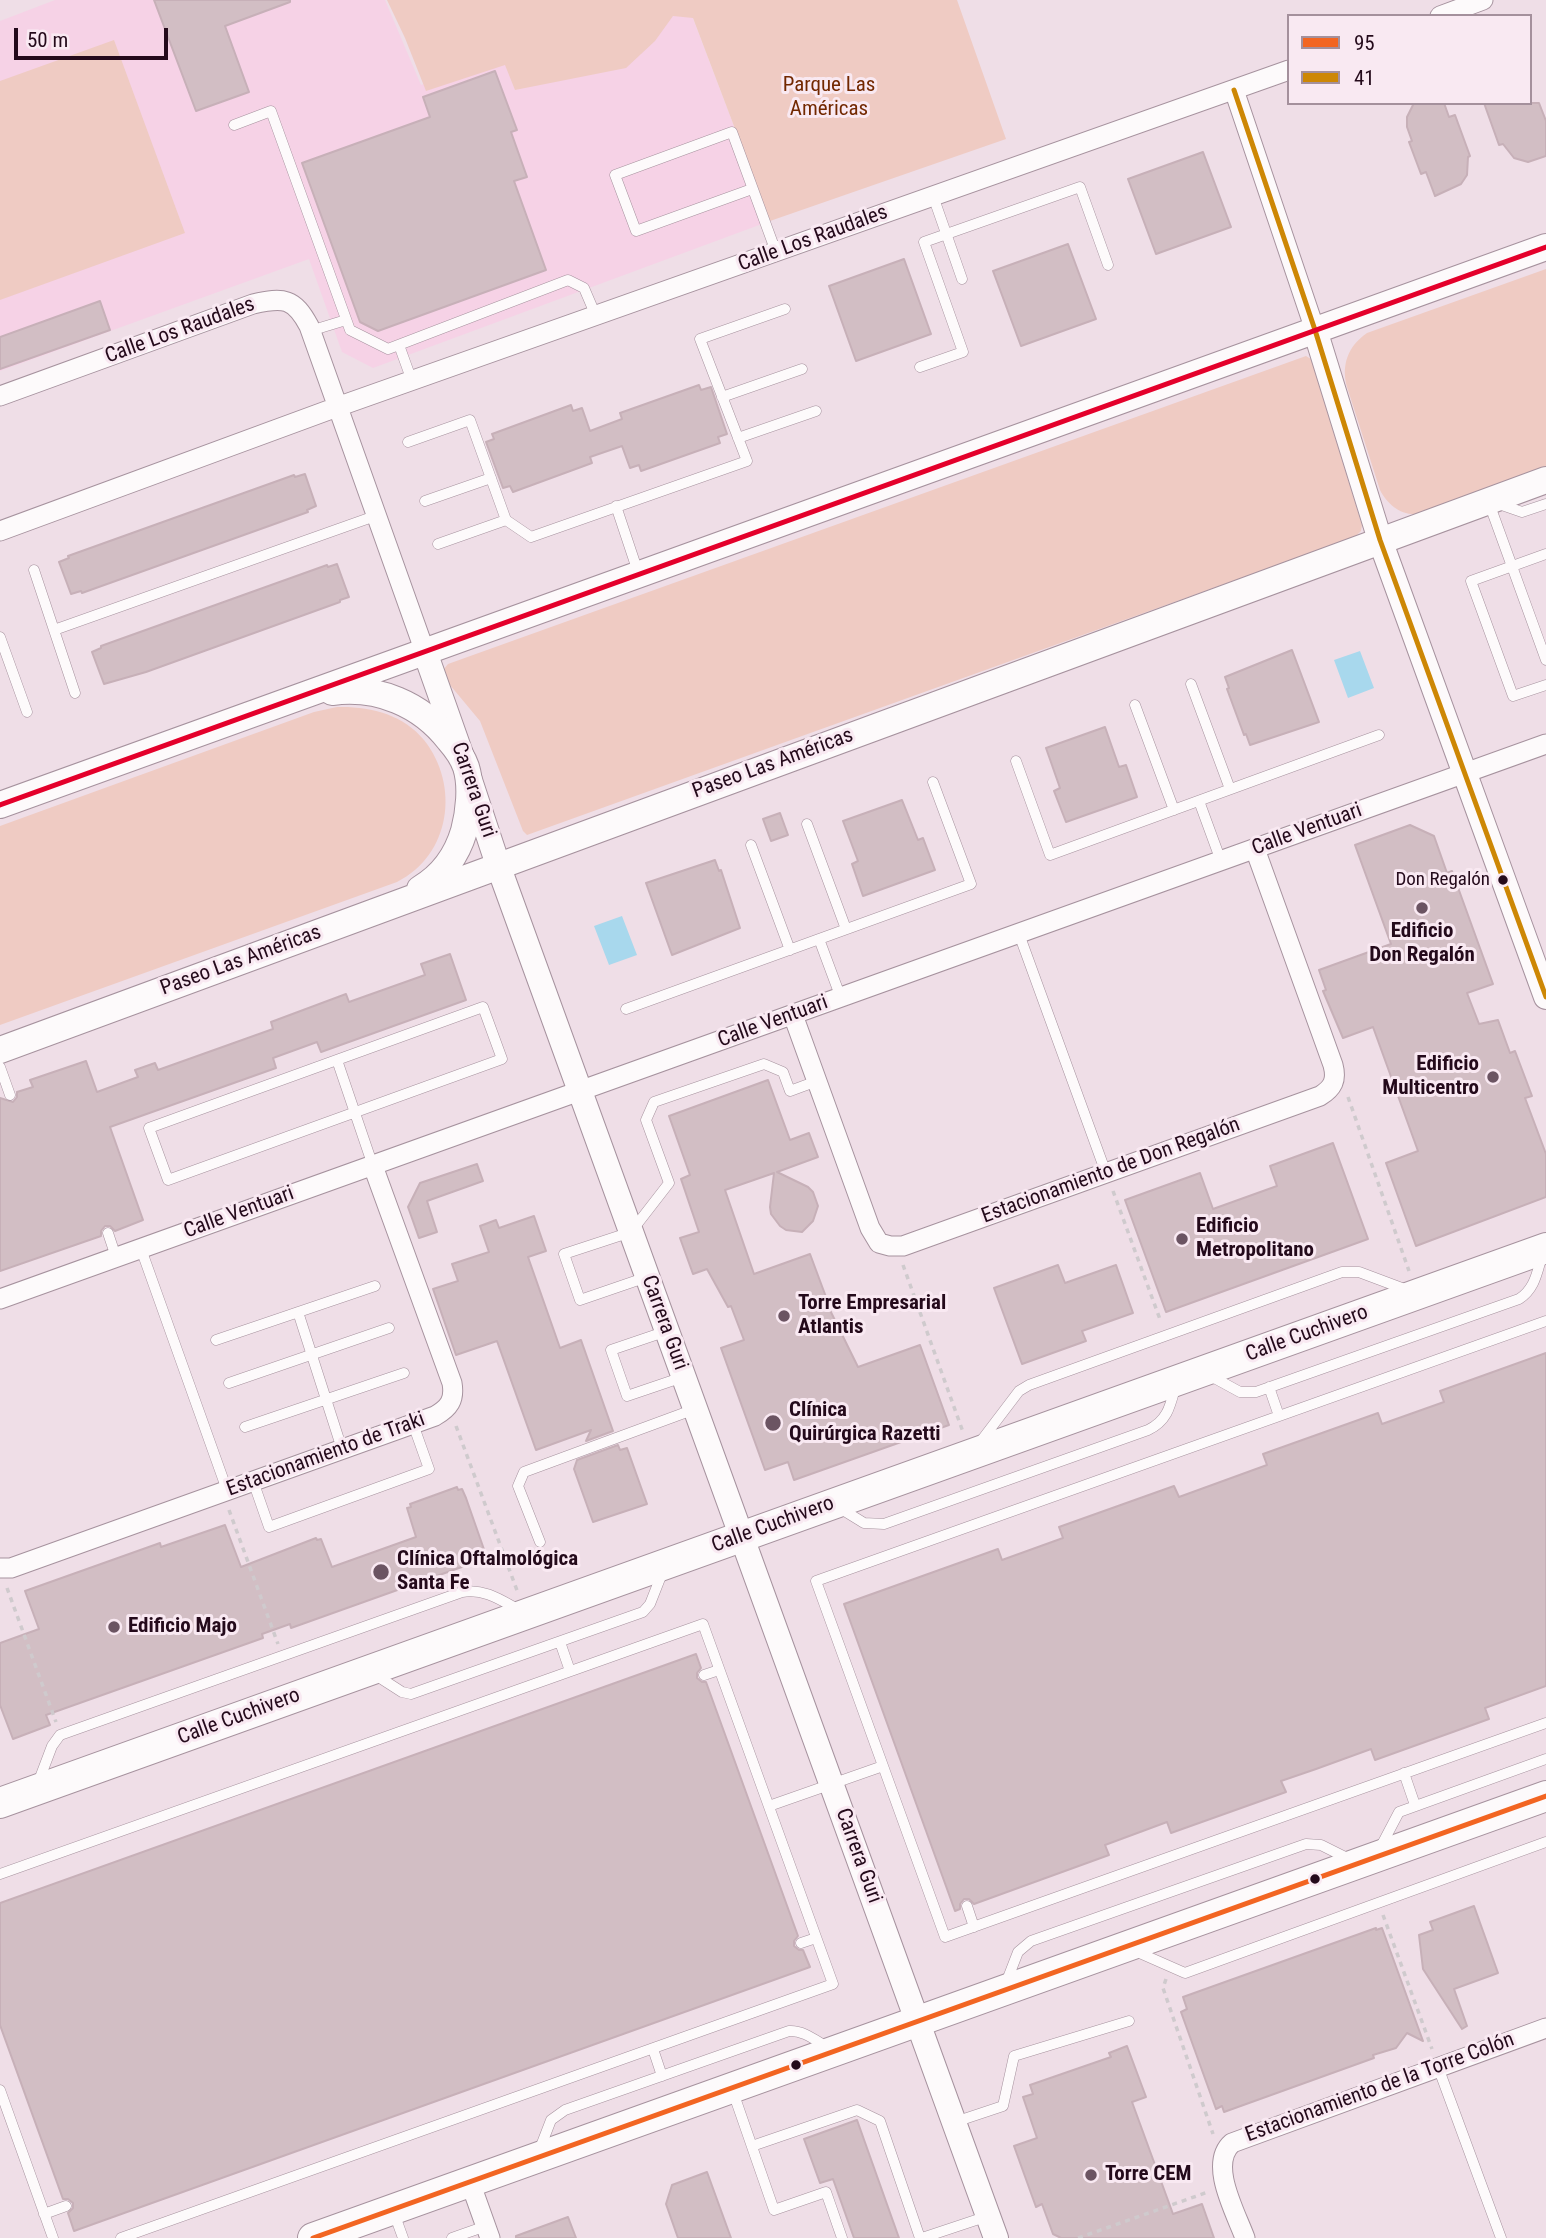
<!DOCTYPE html>
<meta charset="utf-8">
<style>
body{margin:0}
#map{position:relative;width:1546px;height:2238px;overflow:hidden;background:#efdee7;font-family:"Roboto Condensed",sans-serif}
canvas{display:block}
.legend{position:absolute;left:1287px;top:14px;width:245px;height:91px;box-sizing:border-box;background:#f9e9f2;border:2px solid #a4909c;margin:0;padding:9px 12px;list-style:none;font-size:21px;color:#240a1b}
.legend li{display:flex;align-items:center;gap:14px;height:35px}
.legend b{width:35px;border:2px solid #a4909c}
.scale{position:absolute;left:14px;top:28px;width:154px;height:32px;box-sizing:border-box;border:4px solid #240a1b;border-top:0;padding-left:9px;font-size:21px;line-height:24px;white-space:nowrap;color:#240a1b;-webkit-text-stroke:5px #f9e9f2;paint-order:stroke}
</style>
<div id="map">
<canvas width="1546" height="2238"></canvas>
<ul class="legend">
<li><b style="height:9px;background:#f26522"></b>95</li>
<li><b style="height:9px;background:#cd8705"></b>41</li>
</ul>
<div class="scale">50 m</div>
</div>
<script>
const g = document.querySelector('canvas').getContext('2d');
g.lineJoin = 'round';
function fill(path, color) { g.fillStyle = color; g.fill(path, 'evenodd'); }
function trace(path, color, width, dash) { g.strokeStyle = color; g.lineWidth = width; g.lineCap = dash ? 'butt' : 'round'; g.setLineDash(dash || []); g.stroke(path); }
function drawText(font, color, halo, rows, align = 'center') {
  g.font = font + ' "Roboto Condensed",sans-serif'; g.lineWidth = 6; g.setLineDash([]); g.textBaseline = 'middle'; g.strokeStyle = halo; g.fillStyle = color; for (const [text, x, y, turn = 0] of rows) {
    g.save(); g.translate(x, y); g.rotate((+turn || 0) * Math.PI / 180); g.textAlign = isNaN(turn) ? turn : align; if (halo) g.strokeText(text, 0, 0); g.fillText(text, 0, 0); g.restore();
  }
}
fill(new Path2D(`
 M55,0H385L421,85L665,0H686L770,221L373,368L342,352L309,259L0,371V21Z`), '#f6d2e6');
fill(new Path2D(`
 M387,0H957L1006,139L770,221L693,18L673,16L655,41L626,68L515,90L505,65L426,91L405,38Z
 M114,40L185,233L0,300V81Z
 M1546,269V468L1418,514C1401,516 1387,504 1380,490L1347,387C1341,365 1348,346 1367,333Z
 M1306,356L1311,359L1362,525L1361,531L1355,537L527,835L523,831L480,721L445,679L443,670L448,664Z
 M337,707C369,706 403,714 424,740C460,785 451,855 397,882L0,1025V826L314,712Z`), '#efcbc3');
fill(new Path2D(`
 M1360,651L1374,688L1348,698L1334,660Z
 M622,916L637,955L609,965L594,926Z`), '#a8d8ed');
const building = new Path2D(`
 M154,0H290V2L225,26L249,92L196,111Z
 M495,71L517,130L511,132L527,177L514,181L546,270L378,331L360,322L302,163L430,117L423,97Z
 M1414,103H1444L1449,117L1455,115L1470,156L1468,157L1467,175L1461,184L1435,196L1426,172L1421,174L1409,142L1412,141L1407,127V117Z
 M1484,103H1539L1546,121V156L1528,162L1514,158L1503,144L1499,145Z
 M1203,152L1231,227L1156,254L1128,179Z
 M1068,244L1096,319L1021,346L993,271Z
 M904,259L931,334L856,361L829,286Z
 M100,301L110,330L0,369V337Z
 M699,385L701,390L711,387L727,434L718,437L720,443L641,471L639,465L630,468L622,446L590,457L592,463L513,492L510,486L503,488L486,442L494,439L492,434L571,405L573,411L582,408L590,431L622,419L620,413Z
 M305,474L316,506L307,510L308,512L82,593L81,591L71,594L59,562L69,558L68,556L294,475L295,477Z
 M337,564L349,597L340,600V602L146,672L104,684L92,652L101,648V646L327,565L328,567Z
 M1292,650L1319,722L1250,745L1246,734L1244,735L1227,689L1229,688L1225,677Z
 M1105,727L1119,767L1126,765L1137,797L1066,822L1054,791L1060,788L1046,748Z
 M902,800L918,840L923,838L935,870L863,896L852,864L858,861L843,821Z
 M780,813L788,835L771,841L763,819Z
 M1410,825L1434,836L1447,873L1452,871L1493,984L1467,993L1479,1024L1498,1020L1510,1053L1515,1051L1532,1096L1525,1098L1546,1154V1197L1416,1246L1386,1163L1418,1151L1373,1027L1343,1038L1323,991L1326,990L1319,970L1391,944L1355,845Z
 M715,860L719,871L721,870L740,928L672,955L646,883Z
 M450,954L466,1000L321,1052L317,1042L273,1058L276,1068L110,1127L143,1220L115,1231L110,1226H105L101,1231V1236L0,1271V1098L13,1102L17,1097V1092L33,1087L30,1080L86,1061L97,1092L138,1077L135,1070L155,1063L158,1070L273,1029L271,1022L346,994L349,1002L425,975L421,964Z
 M768,1080L790,1140L809,1133L818,1157L777,1172L808,1187L813,1192L818,1206L813,1221L802,1232L786,1230L780,1226L771,1214L770,1207L774,1173L725,1190L754,1274L810,1254L826,1297L824,1298L858,1367L920,1345L949,1425L794,1480L788,1462L765,1470L721,1348L744,1340L731,1306L728,1307L707,1269L693,1274L680,1238L699,1232L681,1179L690,1175L669,1116Z
 M1333,1143L1368,1239L1166,1312L1125,1200L1200,1173L1213,1209L1277,1186L1270,1166Z
 M477,1164L483,1181L427,1201L437,1232L419,1238L408,1207L420,1183Z
 M534,1216L546,1251L528,1257L560,1348L581,1340L613,1431L586,1441L591,1430L536,1450L497,1341L456,1355L433,1289L458,1281L452,1264L489,1252L480,1226L496,1220L499,1228Z
 M1058,1265L1065,1283L1116,1265L1133,1313L1082,1331L1086,1341L1022,1364L994,1288Z
 M1546,1353V1686L1485,1708L1489,1719L1375,1760L1371,1749L1316,1769L1281,1781L1286,1792L1171,1833L1167,1822L1105,1845L1109,1855L974,1904L969,1899H964L960,1904V1909L955,1911L844,1604L998,1549L1002,1560L1063,1538L1059,1527L1174,1486L1179,1497L1267,1465L1263,1454L1378,1413L1382,1424L1444,1402L1440,1391Z
 M618,1445L620,1450L627,1448L647,1504L593,1522L574,1469L577,1460Z
 M457,1487L458,1490L462,1489L466,1498L487,1558L291,1628L290,1624L262,1634L263,1638L46,1715L50,1725L13,1739L0,1705V1643L39,1629L25,1591L160,1543L161,1547L225,1525L241,1567L316,1538L317,1540L321,1539L332,1567L416,1537L407,1508L411,1507L410,1504Z
 M696,1654L701,1668L697,1673V1678L702,1682H706L798,1936L794,1941V1946L799,1950H803L810,1967L74,2231L68,2213L73,2208V2203L68,2199H63L0,2025V1903Z
 M1474,1906L1498,1973L1454,1989L1467,2026L1462,2029L1423,1969L1419,1935L1433,1930L1430,1922Z
 M1376,1928V1930L1382,1928L1423,2041L1407,2033L1396,2048L1373,2055L1374,2058L1224,2112L1222,2106L1216,2109L1181,2012L1187,2009L1183,1997Z
 M1127,2046L1146,2097L1132,2102L1173,2214L1202,2204L1214,2238H1061L1053,2234L1042,2204L1036,2207L1014,2146L1037,2138L1023,2097L1033,2094L1030,2085L1111,2057L1109,2053Z
 M857,2120L899,2238H854L833,2179L820,2183L804,2139Z
 M707,2172L731,2238H678L666,2204L672,2185Z
 M568,2217L576,2238H516V2236Z`);
fill(building, '#d2bec4');
trace(building, '#c7b0b8', 2);
const service = new Path2D(`
 M234,125L271,111L350,330L388,349L568,280L584,288L596,316
 M752,189L636,231L615,175L732,132L776,252
 M933,196L962,279
 M310,331L346,320
 M399,345L412,381
 M920,367L963,352L924,242L1080,187L1108,265
 M722,397L802,369
 M738,438L816,411
 M408,442L470,420L506,520L531,537L747,461L700,339L785,309
 M425,501L491,478
 M1489,503L1546,660
 M1499,504L1522,512L1546,504
 M616,506L638,572
 M438,544L506,520
 M1546,554L1471,581L1513,696L1546,685
 M34,570L75,693
 M54,630L375,516
 M0,637L27,712
 M1191,684L1230,789
 M1135,705L1174,810
 M1016,761L1050,855L1379,735
 M1199,801L1221,861
 M807,824L846,929
 M751,845L790,950
 M1019,934L1106,1173
 M819,939L841,998
 M483,1007L502,1059L168,1180L149,1128Z
 M626,1009L971,884L933,782
 M337,1060L373,1166
 M0,1067L10,1095
 M108,1233L116,1257
 M141,1249L227,1490
 M647,1277L580,1300L564,1254L631,1232L669,1183L646,1120L654,1102L764,1064L783,1072L790,1091L817,1081
 M298,1312L342,1449
 M1546,1321L816,1581L945,1937L1546,1723
 M667,1331L611,1350L627,1396L683,1377
 M216,1340L375,1286
 M1207,1374L1240,1392H1256L1519,1299C1535,1289 1537,1272 1542,1256
 M229,1383L389,1328
 M1269,1387L1279,1416
 M245,1427L404,1373
 M981,1441L1019,1391L1029,1385L1342,1272H1359L1407,1290
 M253,1481L269,1527L429,1469L413,1424
 M838,1507L864,1523L884,1524L1148,1430C1167,1421 1170,1407 1175,1388
 M540,1542L518,1486L524,1472L695,1409
 M560,1642L570,1671
 M374,1674L402,1692L411,1694L643,1612L650,1604L663,1571
 M704,1675L719,1670
 M1404,1773L1415,1805
 M38,1783L52,1746L60,1735L462,1592C484,1588 501,1600 519,1610
 M769,1806L883,1766
 M1379,1850L1399,1812L1546,1759
 M0,1874L703,1624L833,1984L121,2238
 M967,1906L974,1927
 M801,1943L816,1938
 M1135,1951L1185,1973L1546,1842
 M1006,1983L1018,1952L1031,1941L1306,1844L1321,1845L1351,1860
 M653,2049L662,2076
 M1438,2067L1501,2238
 M0,2090L53,2238
 M733,2092L774,2210L826,2192L842,2238
 M955,2122L1003,2106L1014,2056L1129,2021
 M752,2146L857,2110L880,2121L920,2238
 M539,2151L551,2120L565,2110L789,2031C803,2030 815,2040 827,2047
 M394,2213L403,2238
 M44,2214L66,2206
 M452,2238L486,2226
 M922,2238L988,2216`);
const minor = new Path2D(`
 M1440,16L1483,0
 M1234,90L1315,330
 M0,396L253,304C284,297 294,298 309,326L425,652
 M0,531L337,407L1289,70
 M793,1015L870,1228L879,1243L890,1246H903L1320,1096C1333,1088 1337,1080 1333,1065L1255,849
 M0,1299L1546,744
 M0,1568H11L435,1416C449,1408 455,1400 452,1383L373,1166
 M470,2182L490,2238
 M1245,2238C1236,2213 1208,2164 1232,2143L1546,2028`);
const tertiary = new Path2D(`
 M1315,330L1380,540L1546,997
 M425,652L466,768L498,865L996,2238`);
const secondary = new Path2D(`
 M332,692C378,686 421,704 449,740C456,748 463,758 466,767C472,786 469,812 464,831C457,855 442,876 420,889
 M0,805L1546,247
 M0,1050L1546,480`);
const primary = new Path2D(`
 M0,1803L1546,1248
 M313,2238L1546,1796`);
trace(service, '#a6929e', 11);
trace(minor, '#a6929e', 21);
trace(tertiary, '#a6929e', 26);
trace(secondary, '#a6929e', 28);
trace(primary, '#a6929e', 32);
trace(new Path2D(`
 M1348,1097L1409,1271
 M1113,1191L1161,1322
 M903,1265L963,1432
 M456,1426L518,1593
 M229,1510L278,1644
 M7,1588L56,1722
 M1383,1915L1432,2049
 M1166,1979L1163,1988L1213,2134
 M1078,2238L1208,2192`), '#cfcacd', 3.5, [5, 5]);
trace(service, '#fdfafb', 10);
trace(minor, '#fdfafb', 19);
trace(tertiary, '#fdfafb', 24);
trace(secondary, '#fdfafb', 26);
trace(primary, '#fdfafb', 30);
trace(new Path2D(`
 M313,2238L1546,1796`), '#f26522', 5);
trace(new Path2D(`
 M1234,90L1315,330L1380,540L1546,997`), '#cd8705', 5);
trace(new Path2D(`
 M0,805L1546,247`), '#e4002b', 5);
for (const [x, y, r, color] of [
 [1503,880,6,"#240a1b"],
 [1422,908,7,"#6b5462"],
 [1493,1077,7,"#6b5462"],
 [1182,1239,7,"#6b5462"],
 [784,1316,7,"#6b5462"],
 [773,1423,9,"#6b5462"],
 [381,1572,9,"#6b5462"],
 [114,1627,7,"#6b5462"],
 [1315,1879,6,"#240a1b"],
 [796,2065,6,"#240a1b"],
 [1091,2175,7,"#6b5462"]
]) { const dot = new Path2D(); dot.arc(x, y, r, 0, 2 * Math.PI); g.fillStyle = color; g.fill(dot); trace(dot, '#f9e9f2', 2.5); }
drawText('19px', '#240a1b', '#f9e9f2', [
 ["Don Regalón",1490,880]
], 'right');
drawText('21px', '#722800', '#f9e9f2', [
 ["Parque Las",829,86],
 ["Américas",829,110]
]);
drawText('21px', '#240a1b', '#f9e9f2', [
 ["Calle Los Raudales",813,239,-20],
 ["Calle Los Raudales",180,331,-20],
 ["Paseo Las Américas",773,764,-20],
 ["Carrera Guri",473,790,71],
 ["Calle Ventuari",1307,830,-20],
 ["Paseo Las Américas",241,961,-20],
 ["Calle Ventuari",773,1022,-20],
 ["Estacionamiento de Don Regalón",1111,1171,-20],
 ["Calle Ventuari",239,1213,-20],
 ["Carrera Guri",664,1323,70],
 ["Calle Cuchivero",1307,1334,-20],
 ["Estacionamiento de Traki",326,1455,-20],
 ["Calle Cuchivero",773,1525,-20],
 ["Calle Cuchivero",239,1717,-20],
 ["Carrera Guri",858,1856,70],
 ["Estacionamiento de la Torre Colón",1380,2088,-20]
]);
drawText('bold 21px', '#240a1b', '#f9e9f2', [
 ["Edificio",1422,932,"center"],
 ["Don Regalón",1422,956,"center"],
 ["Edificio",1479,1065,"right"],
 ["Multicentro",1479,1089,"right"],
 ["Edificio",1196,1227],
 ["Metropolitano",1196,1251],
 ["Torre Empresarial",798,1304],
 ["Atlantis",798,1328],
 ["Clínica",789,1411],
 ["Quirúrgica Razetti",789,1435],
 ["Clínica Oftalmológica",397,1560],
 ["Santa Fe",397,1584],
 ["Edificio Majo",128,1627],
 ["Torre CEM",1105,2175]
], 'left');
</script>
